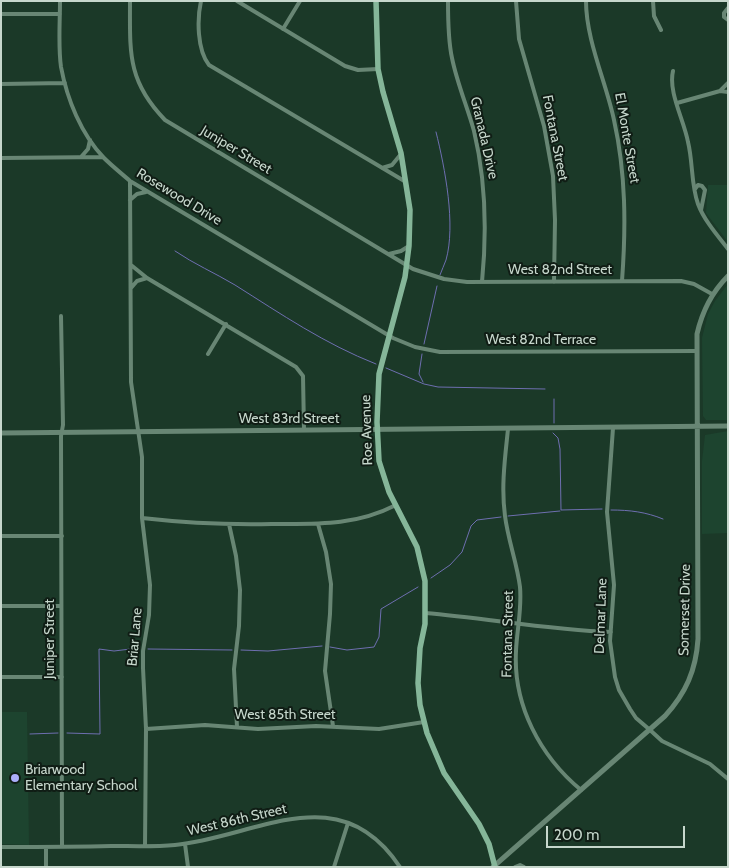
<!DOCTYPE html>
<style>
body{margin:0}
#map{position:relative;width:729px;height:868px;overflow:hidden;background:#1b3928;font-family:Cabin,sans-serif}
canvas{display:block}
.frame{position:absolute;inset:0;border:2px solid #c6d7cc;pointer-events:none}
.scale{position:absolute;left:546px;top:826px;width:139px;height:22px;box-sizing:border-box;border:2px solid #c6d7cc;border-top:0;padding-left:6px;font-size:15px;line-height:18px;white-space:nowrap;color:#c6d7cc;-webkit-text-stroke:4px #101d15;paint-order:stroke}
</style>
<div id="map">
<canvas width="729" height="868"></canvas>
<div class="frame"></div>
<div class="scale">200 m</div>
</div>
<script>
const g = document.querySelector('canvas').getContext('2d');
g.lineJoin = 'round';
function fill(path, color) { g.fillStyle = color; g.fill(path, 'evenodd'); }
function trace(path, color, width, dash) { g.strokeStyle = color; g.lineWidth = width; g.lineCap = dash ? 'butt' : 'round'; g.setLineDash(dash || []); g.stroke(path); }
function drawText(font, color, halo, rows, align = 'center') {
  g.font = font + ' Cabin,sans-serif'; g.lineWidth = 4; g.setLineDash([]); g.textBaseline = 'middle'; g.strokeStyle = halo; g.fillStyle = color; for (const [text, x, y, turn = 0] of rows) {
    g.save(); g.translate(x, y); g.rotate((+turn || 0) * Math.PI / 180); g.textAlign = isNaN(turn) ? turn : align; if (halo) g.strokeText(text, 0, 0); g.fillText(text, 0, 0); g.restore();
  }
}
fill(new Path2D(`
 M708,185H728V242L706,213Z
 M728,284V420H706L703,416L702,338L708,314L715,301Z
 M728,431V533L702,534V461L705,435Z
 M1,712H27L29,845L1,844Z`), '#1d442f');
trace(new Path2D(`
 M436,132C445,168 456,225 446,260C444,265 442,270 440,275
 M175,251C194,264 215,273 235,285C281,314 325,344 376,364
 M424,344L437,286
 M422,354L419,374L423,382
 M386,368L424,384L438,387L545,389
 M554,423V399
 M553,433L558,438L560,449L561,510L602,509
 M611,510C630,510 646,512 663,519
 M508,516L560,511
 M431,578L450,565L462,552L471,526L477,520L501,517
 M330,647L347,650L374,647L379,637L381,609L418,587
 M148,649L232,650
 M241,650L268,651L322,646
 M67,733L100,734L99,649L114,651L139,648
 M30,734L58,733`), '#6e6fb0', 1);
trace(new Path2D(`
 M60,1C60,23 58,46 61,67C67,99 81,134 104,158C112,166 121,173 130,181L393,338L415,347L440,352L697,351
 M130,1C130,52 127,81 165,120L413,269L444,279L467,282L681,281L694,284L712,294
 M201,1C197,19 197,50 209,65L406,182
 M237,1L345,66L358,70L378,69
 M448,1C448,20 448,40 452,58C457,83 467,106 474,131C486,181 487,231 482,282
 M516,1L519,39L544,126L553,176L555,220L554,282
 M586,1C586,40 606,82 614,120C626,174 626,227 622,281
 M653,1L654,16L661,30
 M728,8L724,13V17L728,20
 M1,14H60
 M283,29L300,1
 M673,71C668,92 684,120 688,142C693,162 691,185 698,204C704,220 717,235 728,249
 M1,84L65,83
 M720,91L728,83
 M677,103L720,91L728,92
 M81,157L88,149L90,140
 M1,158L103,157
 M382,168L392,165L401,154
 M130,181L131,382L142,457V518L150,585L149,615L143,651V668L146,729L145,846
 M695,189L698,185L702,186L705,190L701,210
 M130,200L137,194L146,192
 M389,254L401,251L409,246
 M131,265L147,278L296,367L303,376L304,430
 M131,288L137,281L147,278
 M61,316L63,425L61,436L62,847
 M208,354L226,324
 M613,428L607,512L614,585L610,641L615,677L619,690L630,709L636,718L650,730L662,741L710,764L728,779
 M508,429C505,458 501,487 505,516C508,540 517,563 520,587C522,609 517,629 516,651C513,705 540,756 581,790
 M142,518C186,523 229,525 272,524C317,524 355,526 396,505
 M229,524L236,556L240,590L239,626L234,669L237,727
 M318,524L326,552L331,584L330,614L325,671L333,726
 M1,536H62
 M1,606H61
 M425,613C487,618 548,630 611,632
 M1,677H62
 M146,729L205,725L258,729L316,726L379,729L424,722
 M185,844L188,867
 M1,847C38,847 74,847 111,846C132,846 154,847 175,845C257,837 339,775 400,867
 M46,847V867
 M334,867L348,823
 M515,867L520,865L524,867`), '#688674', 4);
trace(new Path2D(`
 M1,433L728,426
 M493,867L665,716C686,693 696,670 698,639L697,334C702,312 711,293 728,276`), '#688674', 5);
trace(new Path2D(`
 M376,1L378,69L383,92L401,153L410,210L409,246L405,277L379,374L377,422L379,461L389,492L417,547L425,581V624L420,648L418,683L420,705L427,733L444,773L479,824L489,844L495,867`), '#85b699', 5.5);
for (const [x, y, r, color] of [
 [15,778,5,"#acaffb"]
]) { const dot = new Path2D(); dot.arc(x, y, r, 0, 2 * Math.PI); g.fillStyle = color; g.fill(dot); trace(dot, '#101d15', 2); }
drawText('14px', '#c6d7cc', '#101d15', [
 ["Granada Drive",484,138,77],
 ["Fontana Street",555,138,79],
 ["El Monte Street",627,138,80],
 ["Juniper Street",236,150,31],
 ["Rosewood Drive",179,197,31],
 ["West 82nd Street",560,270],
 ["West 82nd Terrace",541,340],
 ["West 83rd Street",289,419],
 ["Roe Avenue",367,430,-92],
 ["Somerset Drive",685,610,-89],
 ["Delmar Lane",601,616,-88],
 ["Fontana Street",508,634,-89],
 ["Briar Lane",135,637,-85],
 ["Juniper Street",50,639,-90],
 ["West 85th Street",285,715],
 ["West 86th Street",237,820,-13]
]);
drawText('14px', '#c6d7cc', '#101d15', [
 ["Briarwood",25,770],
 ["Elementary School",25,786]
], 'left');
</script>
